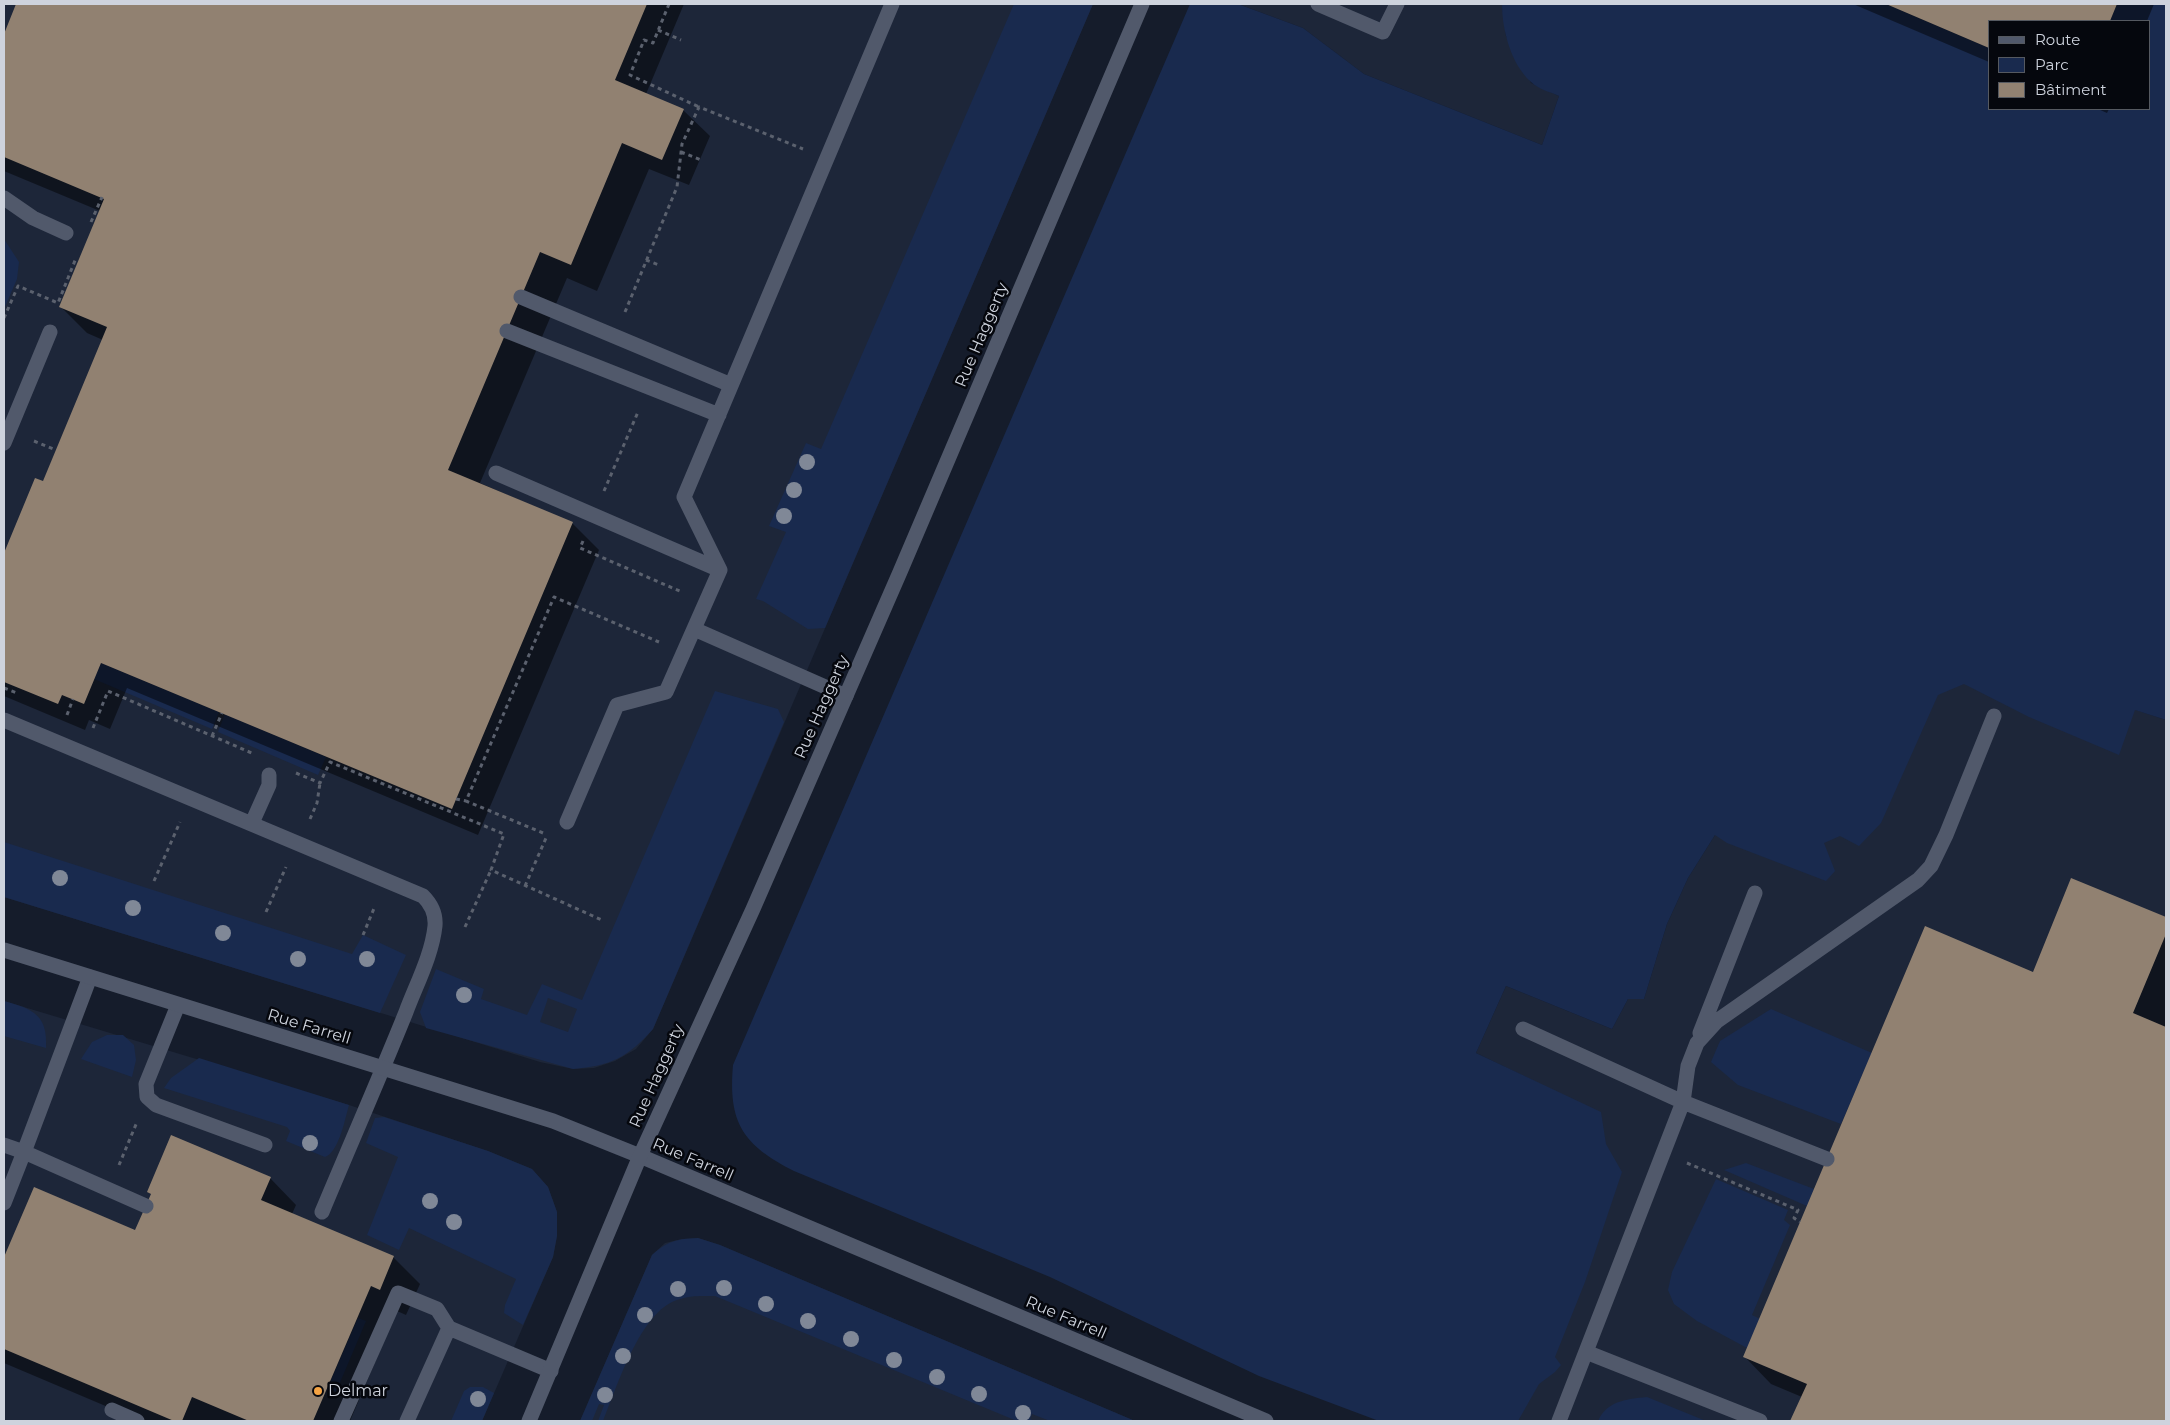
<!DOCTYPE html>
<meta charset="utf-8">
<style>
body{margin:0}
#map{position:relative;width:2170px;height:1425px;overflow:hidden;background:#151c2b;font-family:Montserrat,sans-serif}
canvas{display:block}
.frame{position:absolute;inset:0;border:5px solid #ced3dd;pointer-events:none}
.legend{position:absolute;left:1988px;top:20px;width:162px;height:90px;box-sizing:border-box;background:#05070d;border:1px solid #555960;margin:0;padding:6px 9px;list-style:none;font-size:15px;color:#ced3dd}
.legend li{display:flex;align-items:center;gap:10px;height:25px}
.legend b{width:25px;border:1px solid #555960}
</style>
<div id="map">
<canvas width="2170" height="1425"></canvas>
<div class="frame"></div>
<ul class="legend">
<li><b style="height:6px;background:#51596b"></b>Route</li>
<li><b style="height:14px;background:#192a4e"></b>Parc</li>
<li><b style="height:14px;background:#918171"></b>Bâtiment</li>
</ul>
</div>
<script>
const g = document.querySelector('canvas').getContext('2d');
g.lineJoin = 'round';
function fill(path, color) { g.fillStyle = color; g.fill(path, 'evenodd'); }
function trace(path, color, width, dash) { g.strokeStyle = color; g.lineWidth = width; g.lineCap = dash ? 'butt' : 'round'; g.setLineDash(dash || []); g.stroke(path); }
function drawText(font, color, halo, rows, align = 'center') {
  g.font = font + ' Montserrat,sans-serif'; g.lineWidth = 5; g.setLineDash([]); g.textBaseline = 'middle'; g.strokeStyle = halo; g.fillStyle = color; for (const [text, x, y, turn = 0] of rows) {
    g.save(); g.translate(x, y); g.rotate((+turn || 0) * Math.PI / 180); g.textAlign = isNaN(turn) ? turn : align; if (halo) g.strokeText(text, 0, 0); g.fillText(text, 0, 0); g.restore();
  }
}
fill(new Path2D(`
 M4,4H1093L653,1029L636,1049L615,1061L594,1068L573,1069L540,1062L4,897Z
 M1238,4H1502L1506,36L1531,83L1559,96L1542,145L1364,74L1303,28Z
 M1986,660L2166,720V1421H1416L1538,1083L1476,1053L1506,986L1612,1029L1628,999H1644L1667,924L1688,878L1715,835Z
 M4,1001L349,1105L488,1151L532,1169L548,1187L557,1212V1236L553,1257L482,1421H4Z
 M698,1238L720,1245L1135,1421H580L652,1255L665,1243L682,1239Z`), '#1d2639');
fill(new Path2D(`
 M1014,4H1093L825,628L808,629L763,601L756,599L786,532L769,526L806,443L821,449Z
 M1190,4H1238L1303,28L1364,74L1542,145L1559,96C1550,92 1538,89 1531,82C1511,64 1502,30 1502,4H1886L1989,48V109H2149V21H2110L2117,4H2166V720L2135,710L2119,755L2029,717L1964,684L1938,695L1881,823L1859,846L1840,836L1824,843L1835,871L1826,881L1727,843L1715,835L1688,878L1667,924L1644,999H1628L1612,1029L1506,986L1476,1053L1601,1112L1606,1144L1622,1172L1585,1282L1555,1357L1561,1365L1555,1372L1539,1384L1518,1421H1379L1259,1376L1050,1277L794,1171C743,1145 728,1123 733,1065Z
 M4,239L19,262L17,279L4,309Z
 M101,663L219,712L212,729L94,679Z
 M715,691L778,709L784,722L653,1029C628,1057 611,1066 573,1069L426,1028L420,1012L436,969L484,989L481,999L527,1015L542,984L582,1000ZM548,998L577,1009L568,1032L540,1022Z
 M225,714L326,757L318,775L218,732Z
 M4,842L352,954L363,935L406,955L380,1013L4,897Z
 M4,1001C33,1009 48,1015 46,1048L4,1036Z
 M1771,1009L1872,1053L1841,1124L1738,1085L1711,1062L1720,1041Z
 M107,1035H123L134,1045L136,1060L132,1077L81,1059L92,1042Z
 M199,1058L349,1105C345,1119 339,1152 325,1157L286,1141L290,1131L287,1127L164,1088L171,1078Z
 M384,1117L488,1151L532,1169L548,1187L557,1212V1236L553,1257L523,1325L504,1313L505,1305L516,1279L409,1228L399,1250L367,1235L398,1157L366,1143L375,1118Z
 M1746,1163L1814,1189L1807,1206L1724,1170Z
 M1716,1179L1788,1210L1784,1220L1790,1225L1752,1315L1760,1319L1747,1348L1697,1321L1674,1304L1668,1290L1672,1272Z
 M698,1238L720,1245L1135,1421H1050L1032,1414L1030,1419L1035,1421H1017L715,1296C702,1296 690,1295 677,1300C640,1312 617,1387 603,1421H598L604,1405L599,1404L592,1421H580L652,1255C668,1241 676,1239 698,1238Z
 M358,1318L366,1321L336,1392L328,1387Z
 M470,1387H483L494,1393L482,1421H451L464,1391Z
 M1647,1397L1706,1421H1598C1607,1401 1626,1399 1647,1397Z`), '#192a4e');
fill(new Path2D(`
 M18,4H684L646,94L683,110L710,136L689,185L649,169L597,291L567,278L480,483L572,523L599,550L478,835L127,688L110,729L89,720L85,730L4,696V556L36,479L43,482L103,340L87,333L60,306L100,211L4,171V37Z
 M1853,4H2154L2147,21H1989V62Z
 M2098,109H2109L2107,113Z
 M2072,880L2166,919V1023L2164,1028L2166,1029V1421H1792L1802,1397L1771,1384L1745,1357L2034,974Z
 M270,1178L296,1205L292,1214L393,1257L420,1284L406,1315L397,1311L350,1421H141L4,1363V1261L35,1188L136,1231L152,1195L148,1192Z`), '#0007');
fill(new Path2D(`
 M16,4H647L615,80L684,109L662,160L622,143L571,265L540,252L448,470L573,522L452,809L101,663L84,704L62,695L58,704L4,682V553L35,478L43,481L107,327L59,307L104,199L4,157V34Z
 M1886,4H2117L2110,21H1989V48Z
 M2071,878L2166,917V934L2133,1013L2166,1027V1421H1790L1807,1384L1743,1357L1925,926L2033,972Z
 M171,1135L271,1177L261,1200L394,1256L380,1290L371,1286L313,1421H249L192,1397L182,1421H174L4,1349V1257L34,1187L135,1230L151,1194L147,1192Z`), '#918171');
trace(new Path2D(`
 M669,4L653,43L644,40L630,75L699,107
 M658,30L681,40
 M681,152L701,160
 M91,222L102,197
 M646,260L659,265
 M625,312L677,187L682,144L699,107L803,149
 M4,318L18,286L58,303L76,258
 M34,441L56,450
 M604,491L638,412
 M583,541L580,548L682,592
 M4,688L17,693
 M67,715L73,699
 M93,728L108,691L254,754
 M212,736L222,713
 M296,773L320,783L330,762L504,834L491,870L604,921
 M456,799L466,801
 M310,819L317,803L320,783
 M543,833L466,801L554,597L659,642
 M154,881L180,822
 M525,886L546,838
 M266,912L286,867
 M465,927L491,870
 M363,935L375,906
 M1687,1163L1798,1210L1794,1218L1800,1222
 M119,1165L137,1122`), '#5b616e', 3, [4, 4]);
trace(new Path2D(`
 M1318,4L1383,32L1397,4
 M4,198L33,218L66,233
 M521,297L731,385
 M507,331L719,415
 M4,443L50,332
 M496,473L720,570
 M694,629L846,696
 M4,720L423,896C432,905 436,914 435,926C432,955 416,985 406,1012C379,1079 350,1145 322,1212
 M567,822L617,705L666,692L720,570L684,497L892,4
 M252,823L269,785V775
 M178,1005L146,1084L147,1097L156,1105L265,1145
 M1523,1029L1683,1102L1827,1159
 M1700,1033L1755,893
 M4,1145L24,1152L90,977
 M4,1203L24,1152L146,1206
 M1586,1352L1760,1421
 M112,1410L137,1421
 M341,1421L398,1293L437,1309L449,1328
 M407,1421L449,1328L551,1371
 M1559,1421L1683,1102L1688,1066L1697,1043L1717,1021L1918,880L1931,866L1946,835L1994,716`), '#51596b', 15);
trace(new Path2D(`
 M4,950L553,1121L640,1156L1266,1421`), '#51596b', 15);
trace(new Path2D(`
 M529,1421L640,1156L753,909L900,572L1142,4`), '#51596b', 15);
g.fillStyle = '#808897';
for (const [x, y] of [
 [807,462],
 [794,490],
 [784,516],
 [60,878],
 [133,908],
 [223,933],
 [298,959],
 [367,959],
 [464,995],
 [310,1143],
 [430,1201],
 [454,1222],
 [724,1288],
 [678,1289],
 [766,1304],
 [645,1315],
 [808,1321],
 [851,1339],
 [623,1356],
 [894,1360],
 [937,1377],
 [979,1394],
 [605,1395],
 [478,1399],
 [1023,1413]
]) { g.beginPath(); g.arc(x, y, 8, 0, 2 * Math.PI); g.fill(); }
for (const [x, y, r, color] of [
 [318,1391,5,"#f4a344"]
]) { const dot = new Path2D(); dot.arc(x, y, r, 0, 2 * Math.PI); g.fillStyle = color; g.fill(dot); trace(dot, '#05070d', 2); }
drawText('16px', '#ced3dd', '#05070d', [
 ["Rue Haggerty",982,335,-67],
 ["Rue Haggerty",822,707,-66],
 ["Rue Farrell",309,1027,17],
 ["Rue Haggerty",657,1076,-66],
 ["Rue Farrell",693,1160,23],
 ["Rue Farrell",1066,1318,23]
]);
drawText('16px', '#ced3dd', '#05070d', [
 ["Delmar",328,1391]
], 'left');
</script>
